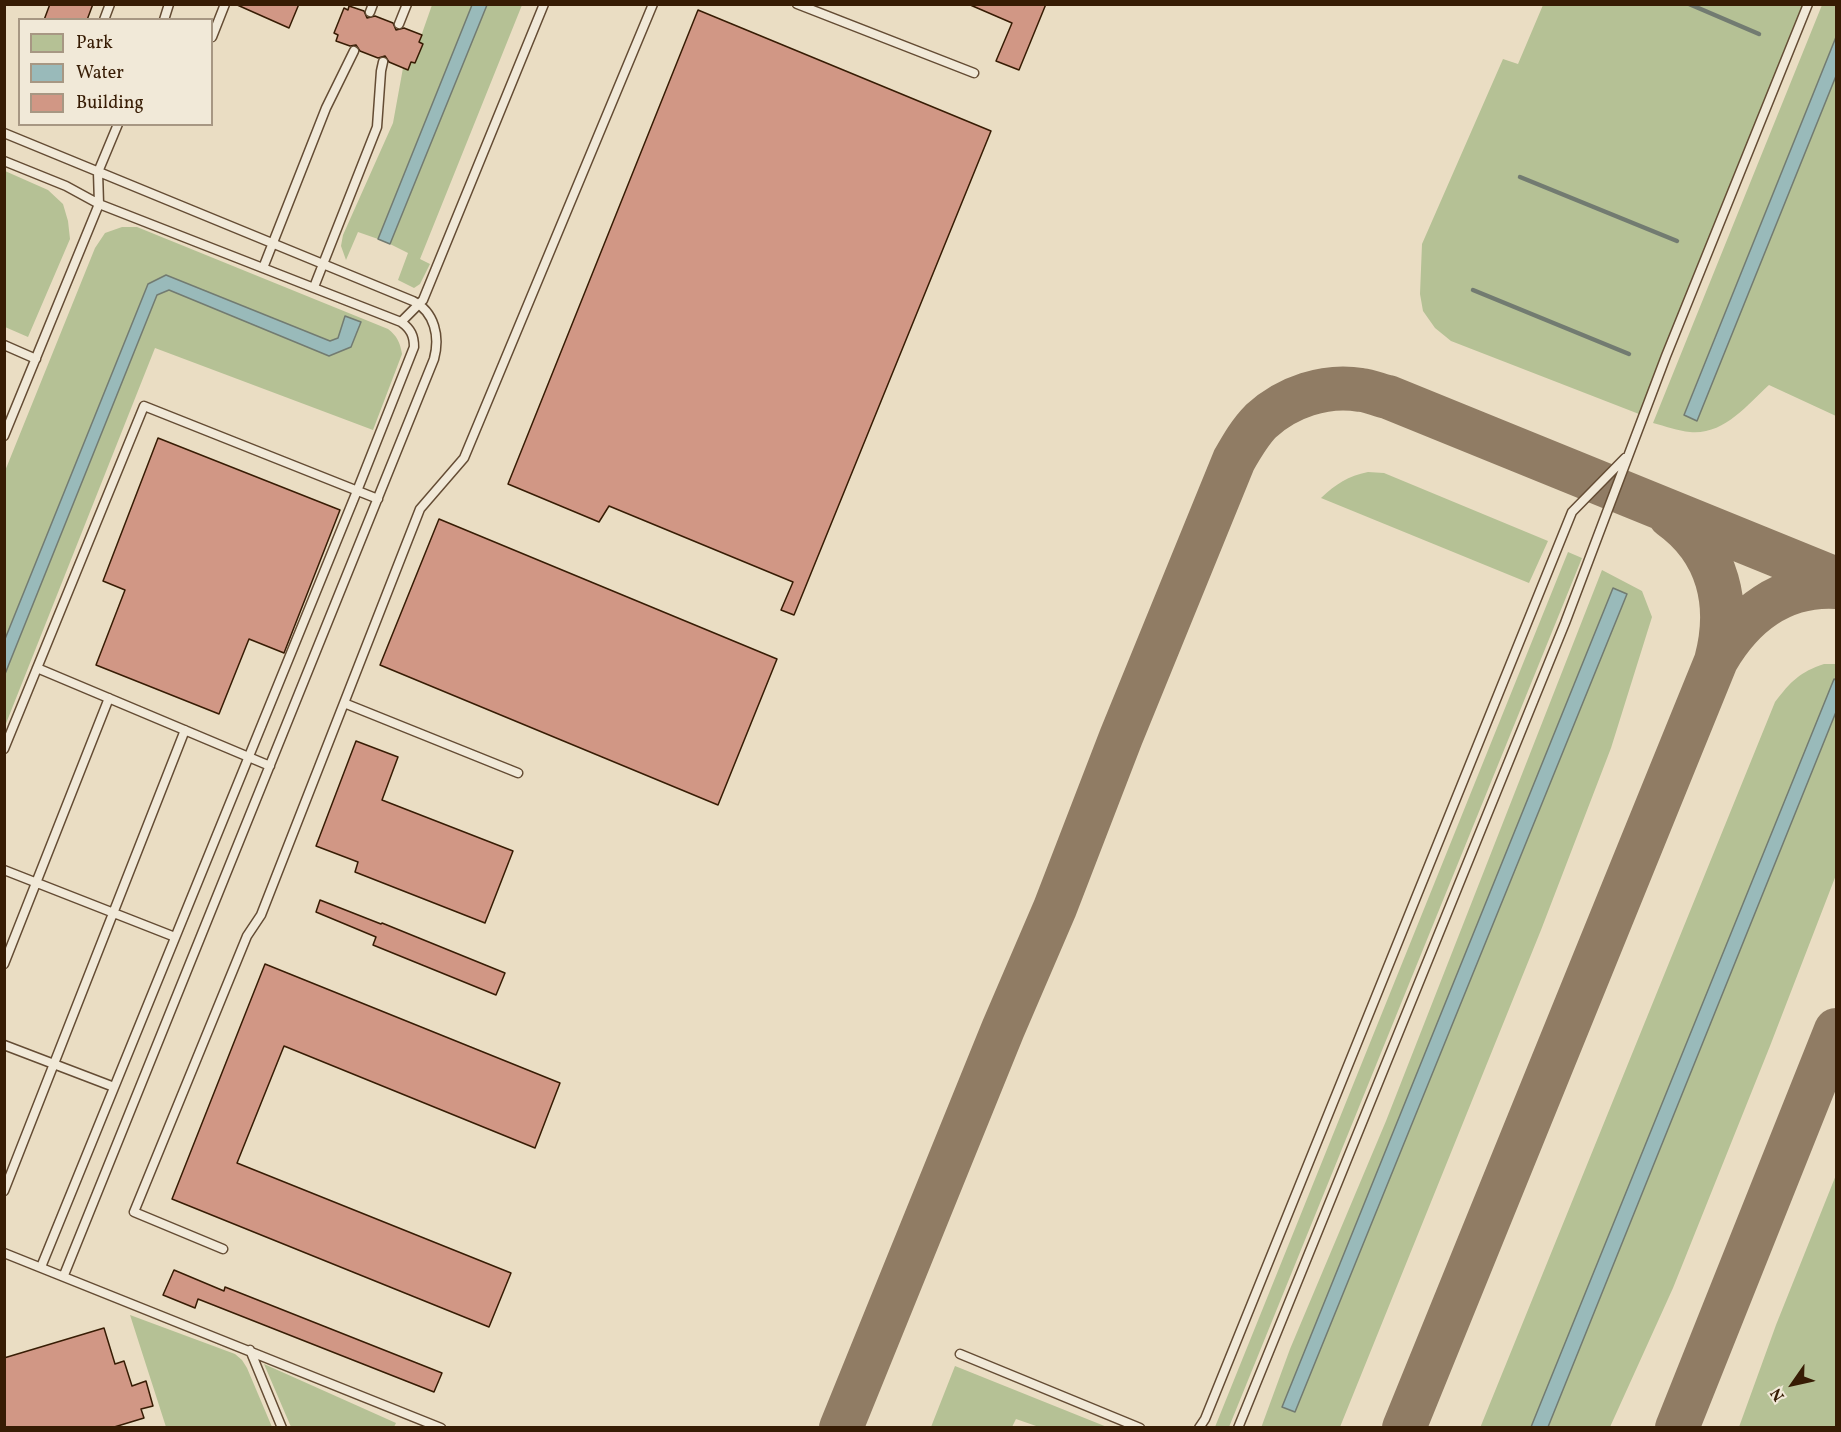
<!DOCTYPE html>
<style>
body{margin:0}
#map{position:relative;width:1841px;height:1432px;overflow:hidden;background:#eaddc3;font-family:Vollkorn,serif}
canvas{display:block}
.frame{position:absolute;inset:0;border:6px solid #371c04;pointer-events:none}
.legend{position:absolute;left:18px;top:18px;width:195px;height:108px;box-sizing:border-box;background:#f1e9d8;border:2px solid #a79783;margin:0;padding:8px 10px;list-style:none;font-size:18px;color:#371c04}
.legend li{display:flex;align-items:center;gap:12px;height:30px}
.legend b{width:30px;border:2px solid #a79783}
.north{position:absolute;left:1763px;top:1354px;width:60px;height:60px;-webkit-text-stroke:4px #f1e9d8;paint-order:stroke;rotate:236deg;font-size:16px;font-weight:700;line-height:24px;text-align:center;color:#371c04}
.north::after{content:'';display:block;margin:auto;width:21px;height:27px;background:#371c04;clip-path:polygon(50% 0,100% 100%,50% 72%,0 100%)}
</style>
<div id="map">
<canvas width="1841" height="1432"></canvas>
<div class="frame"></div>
<ul class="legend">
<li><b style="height:16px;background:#b5c195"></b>Park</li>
<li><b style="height:16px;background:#99baba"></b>Water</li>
<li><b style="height:16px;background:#d19785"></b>Building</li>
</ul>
<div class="north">N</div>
</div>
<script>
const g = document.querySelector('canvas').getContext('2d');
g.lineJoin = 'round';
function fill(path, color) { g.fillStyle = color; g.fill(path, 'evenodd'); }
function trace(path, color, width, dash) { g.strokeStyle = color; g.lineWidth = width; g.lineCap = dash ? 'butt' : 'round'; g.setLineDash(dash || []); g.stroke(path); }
fill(new Path2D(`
 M432,5H472L378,239L358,232L346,260L341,246L343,235L393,123L403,68L408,70L411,62L415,63L419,42Z
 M487,5H522L420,259L430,264L420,284L414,288L398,280L408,253L390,244Z
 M1543,5H1805L1639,414L1451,341L1435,328L1423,311L1420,294L1422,244L1503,59L1518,64Z
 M1822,5H1836V37L1684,414L1697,420L1836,76V416L1769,385C1746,406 1724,435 1690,432C1678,431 1665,426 1653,423Z
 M5,171L48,190L63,204L68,221L70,239L28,337L5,327Z
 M122,227H137L388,329C397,336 400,342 402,354L373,430L155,348L5,726V674L157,295L169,290L329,356L338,338L330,341L166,275L148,284L5,639V471L95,248L105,233Z
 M1368,472L1384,473L1548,541L1529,583L1321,498C1336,484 1348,476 1368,472Z
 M1568,552L1582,558L1229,1427H1215Z
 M1602,570L1642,591L1652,617L1611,748L1541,930L1340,1427L1261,1428L1290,1349L1386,1121Z
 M1824,664H1836V875L1770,1046L1673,1288L1610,1427L1480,1428L1775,702C1791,681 1800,672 1824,664Z
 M1836,1175V1427H1739L1776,1325Z
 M130,1315L235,1354L242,1360L247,1368L272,1427H166Z
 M264,1364L396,1423L394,1427H291Z
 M955,1366L1107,1427H1039L1016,1419L1012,1427H931Z`), '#b5c195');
const water = new Path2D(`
 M472,5H487L390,244L378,239Z
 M1836,37V76L1697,421L1684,415Z
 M166,275L330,341L338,338L345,316L361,322L351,347L329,356L169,290L157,295L5,674V639L148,284Z
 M1613,588L1627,594L1295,1412L1282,1407Z
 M1834,679L1836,680V712L1548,1427H1531Z`);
fill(water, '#99baba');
trace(water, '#727b71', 1.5);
trace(new Path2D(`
 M1689,4L1759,34
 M1520,177L1677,241
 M1473,290L1629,354`), '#727b71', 4.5);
trace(new Path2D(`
 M1717,659C1743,615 1782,584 1836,587
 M841,1428L1003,1029L1055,908L1121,737L1234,460C1242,446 1250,432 1261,421C1287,397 1325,384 1361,390C1370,391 1379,395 1388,397L1836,579
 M1404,1428L1716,661C1731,605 1719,551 1670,516
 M1677,1428L1836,1030`), '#907c64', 44);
const building = new Path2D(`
 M50,4H93L87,20H44Z
 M235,4H299L289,28Z
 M968,4H1046L1019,70L996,61L1012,23Z
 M349,6L364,11L367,18L375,16L393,23L396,30L404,28L422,35L419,42L423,44L415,63L411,62L408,70L389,62L385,56L378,58L360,51L356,45L350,46L336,41L338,35L334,33L344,8L348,10Z
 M698,10L991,131L794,615L781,610L793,582L609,506L599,522L508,484Z
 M158,438L340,510L284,653L249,639L219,714L96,665L125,590L103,581Z
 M439,519L777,659L718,805L380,665Z
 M356,741L398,757L382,800L513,851L485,923L355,872L358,862L316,846Z
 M320,900L381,924L382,923L505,973L496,995L373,945L376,937L316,912Z
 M265,964L560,1083L535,1148L284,1046L237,1163L511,1273L489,1327L172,1199Z
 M174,1270L224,1291L225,1287L442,1373L434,1392L198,1299L195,1308L163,1295Z
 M104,1328L115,1364L124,1361L132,1386L146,1381L153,1406L141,1409L144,1418L111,1428H4V1358Z`);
fill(building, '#d19785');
trace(building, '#371c04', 1.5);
const service = new Path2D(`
 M797,4L974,73
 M370,12L373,4
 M104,20L110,4
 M164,20L169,4
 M399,24L407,4
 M212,37L225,4
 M4,133L413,301C435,312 440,337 434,359L64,1275
 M4,161L66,186L99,204L401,322C411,329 414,336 414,347L357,491L41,1267
 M263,268L326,108L354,51
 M314,287L377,127L381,71L383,62
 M401,322L423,300L544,4
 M4,345L36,359
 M4,436L99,204L98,172L118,124
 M37,668L270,766
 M344,703L518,773
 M4,749L144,406L378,499
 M4,870L175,937
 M4,964L109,698
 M4,1045L114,1087
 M4,1191L185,730
 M223,1249L134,1212L247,936L261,915L420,509L464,458L653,4
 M4,1253L441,1428
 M250,1350L282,1428
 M960,1354L1140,1428
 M1199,1428L1205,1419L1572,512L1625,458
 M1238,1428L1565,623L1666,356L1808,4`);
trace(service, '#644c34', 11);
trace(service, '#f1e9d8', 8);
</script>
